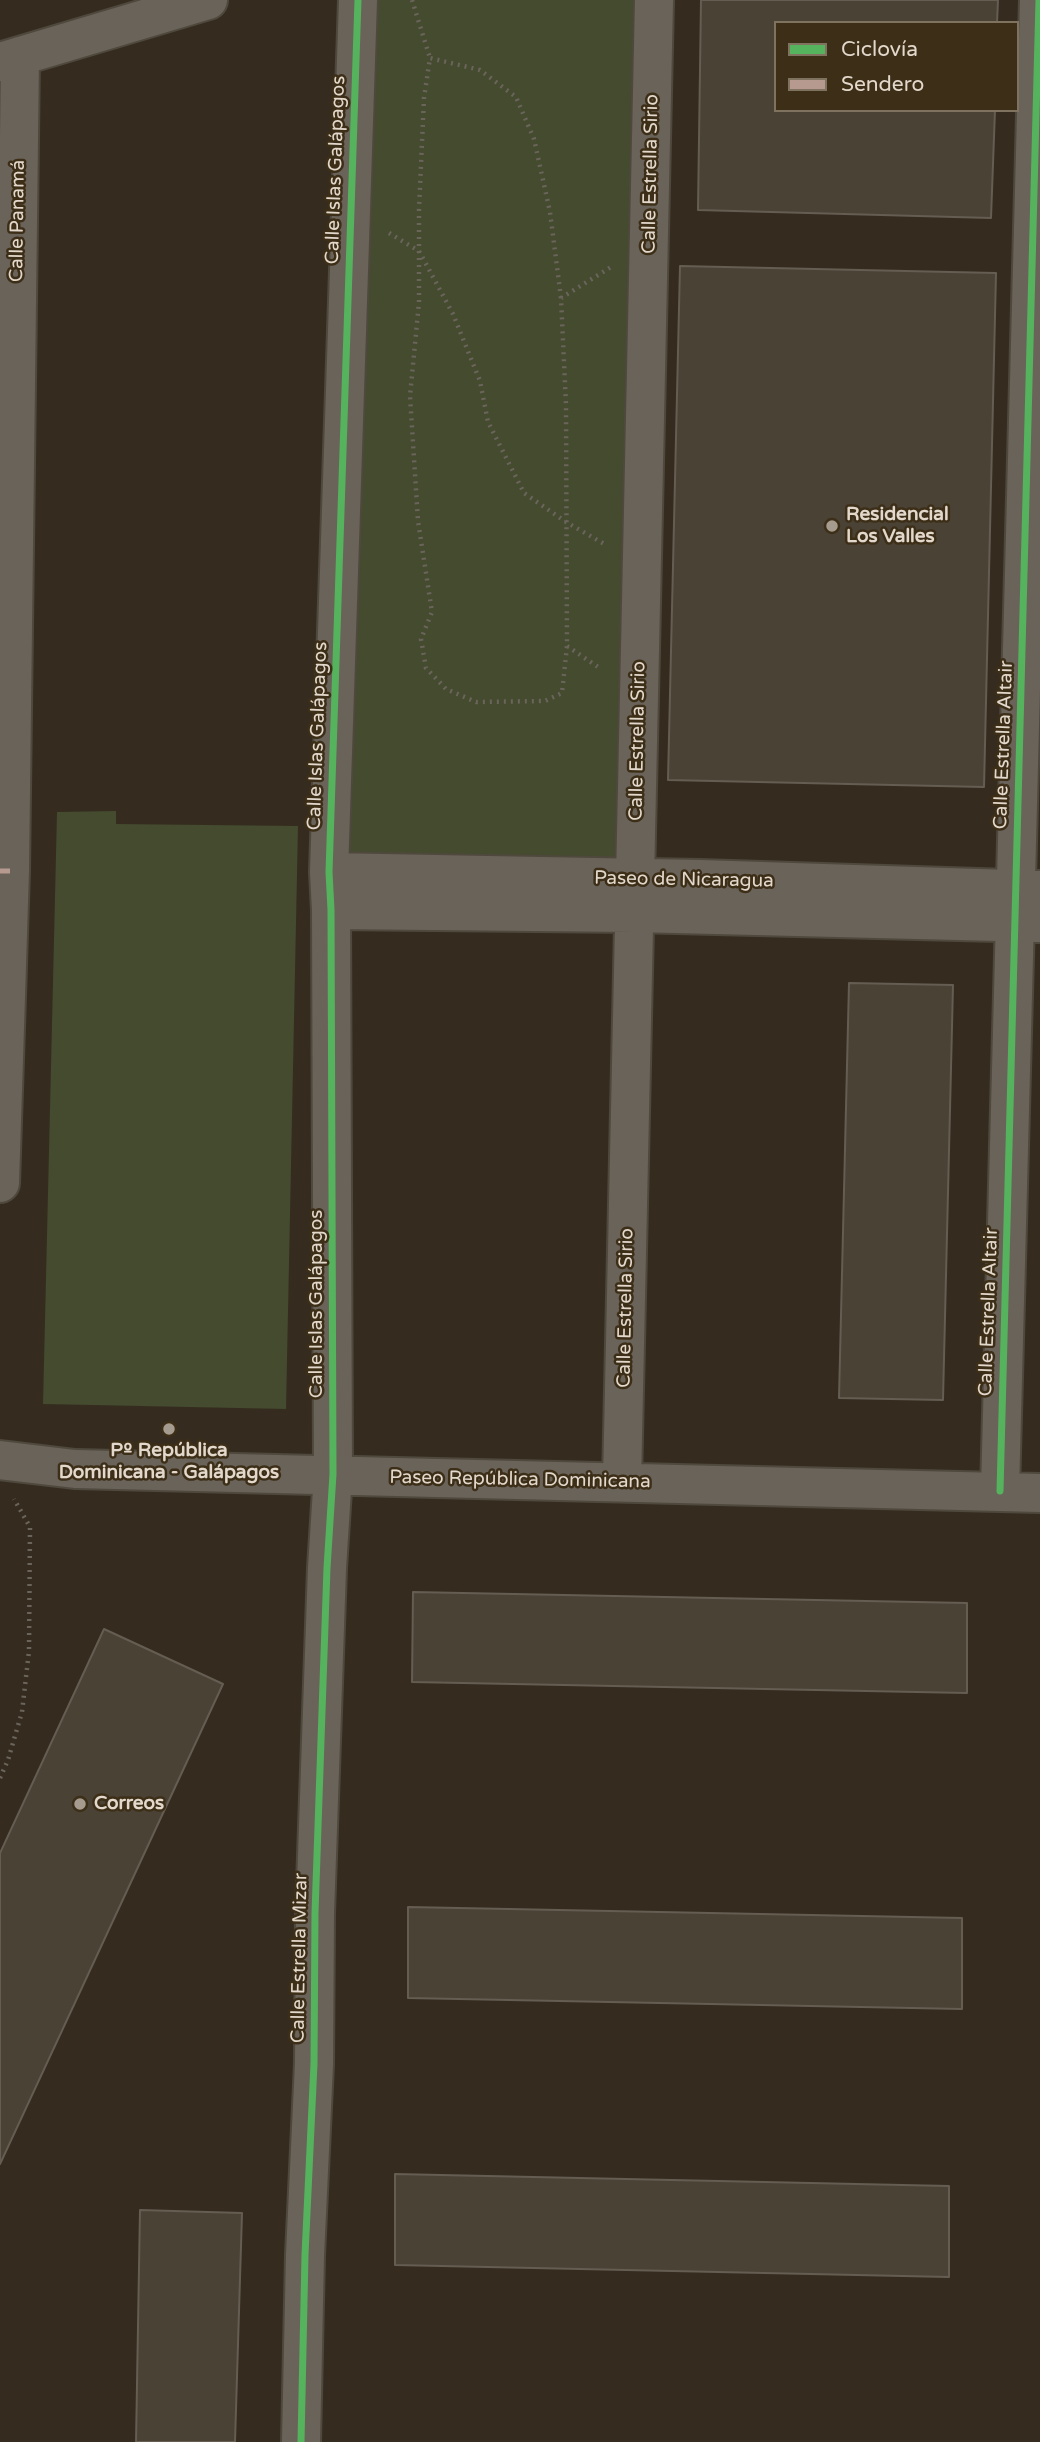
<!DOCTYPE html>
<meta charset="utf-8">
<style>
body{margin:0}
#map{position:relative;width:1040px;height:2442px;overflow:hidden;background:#352c1f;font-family:"Varela Round",sans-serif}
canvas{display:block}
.legend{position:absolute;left:774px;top:21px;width:245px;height:91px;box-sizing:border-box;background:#3d2e17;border:2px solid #7f725f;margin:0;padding:9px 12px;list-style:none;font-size:21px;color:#e2d8cb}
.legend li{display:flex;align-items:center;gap:14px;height:35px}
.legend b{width:35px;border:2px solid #7f725f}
</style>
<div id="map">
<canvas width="1040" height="2442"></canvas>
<ul class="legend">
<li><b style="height:9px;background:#56b35d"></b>Ciclovía</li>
<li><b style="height:9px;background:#b69a8f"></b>Sendero</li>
</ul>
</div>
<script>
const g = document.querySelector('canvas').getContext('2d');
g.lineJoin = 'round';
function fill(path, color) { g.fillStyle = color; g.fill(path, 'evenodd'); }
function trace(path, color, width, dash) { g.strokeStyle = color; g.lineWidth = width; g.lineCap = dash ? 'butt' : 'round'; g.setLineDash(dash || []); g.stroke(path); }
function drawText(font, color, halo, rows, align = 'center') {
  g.font = font + ' "Varela Round",sans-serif'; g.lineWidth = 5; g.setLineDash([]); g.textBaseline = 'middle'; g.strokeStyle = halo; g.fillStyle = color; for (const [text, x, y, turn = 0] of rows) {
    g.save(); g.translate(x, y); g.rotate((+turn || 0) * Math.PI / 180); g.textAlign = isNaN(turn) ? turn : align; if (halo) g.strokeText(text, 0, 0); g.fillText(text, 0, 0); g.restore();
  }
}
fill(new Path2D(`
 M360,0H652L631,884L348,876Z
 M116,811V824L298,826L286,1409L43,1404L57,812Z`), '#444b2f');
const building = new Path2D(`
 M701,0H998L997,23H776V110H995L991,218L698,210Z
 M680,266L996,273L984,787L668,780Z
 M849,983L953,985L943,1400L839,1398Z
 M413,1592L967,1603V1693L412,1682Z
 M104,1629L223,1684L0,2164V1853Z
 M408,1907L962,1918V2009L408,1998Z
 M395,2174L949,2186V2277L395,2265Z
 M140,2210L242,2213L235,2442H136Z`);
fill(building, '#4b4236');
trace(building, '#655d52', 2);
const street = new Path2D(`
 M0,62L208,0
 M329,872L700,879L1040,890
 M331,910L635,913L1039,923
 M0,1183L10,871L20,56
 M0,1460L75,1469L1040,1493
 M622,1482L654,0
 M1000,1491L1039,0
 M301,2442L305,2255L314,2064L315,1913L327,1568L333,1474L331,910L329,872L358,0`);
trace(street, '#4f483d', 42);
trace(new Path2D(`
 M412,0L430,58
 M389,233L419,251L453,314L480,381L488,422L524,493L566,522L606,545
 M561,298L550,212L534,139L516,97L480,70L430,58L424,98L419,209V302L410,396L418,521L432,612L421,639L426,668L446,689L476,702L545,701L562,693L567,646L566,405L561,298L611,267
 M567,646L601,669
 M0,1778L8,1760L22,1712L29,1651L30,1527L14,1499`), '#6b645b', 4.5, [2, 5]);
trace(street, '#6a635a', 38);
trace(new Path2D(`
 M0,871H10`), '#b69a8f', 5, [10, 5]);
trace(new Path2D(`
 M1000,1491L1039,0
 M301,2442L305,2255L314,2064L315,1913L327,1568L333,1474L331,910L329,872L358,0`), '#56b35d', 7);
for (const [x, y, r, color] of [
 [832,526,7,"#a59c8f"],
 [169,1429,7,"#a59c8f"],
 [80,1804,7,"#a59c8f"]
]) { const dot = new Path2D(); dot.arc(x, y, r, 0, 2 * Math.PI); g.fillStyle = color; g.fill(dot); trace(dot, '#3d2e17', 2.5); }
drawText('19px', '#e2d8cb', '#3d2e17', [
 ["Calle Islas Galápagos",336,170,-88],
 ["Calle Estrella Sirio",651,174,-89],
 ["Calle Panamá",18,221,-89],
 ["Calle Islas Galápagos",318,736,-88],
 ["Calle Estrella Sirio",638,741,-89],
 ["Calle Estrella Altair",1004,745,-88],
 ["Paseo de Nicaragua",684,880,1],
 ["Calle Islas Galápagos",317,1304,-90],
 ["Calle Estrella Sirio",626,1308,-89],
 ["Calle Estrella Altair",989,1312,-88],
 ["Paseo República Dominicana",520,1480,1],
 ["Calle Estrella Mizar",300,1958,-89]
]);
drawText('bold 19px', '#e2d8cb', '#3d2e17', [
 ["Residencial",846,515],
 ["Los Valles",846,537],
 ["Pº República",169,1451,"center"],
 ["Dominicana - Galápagos",169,1473,"center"],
 ["Correos",94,1804]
], 'left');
</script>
